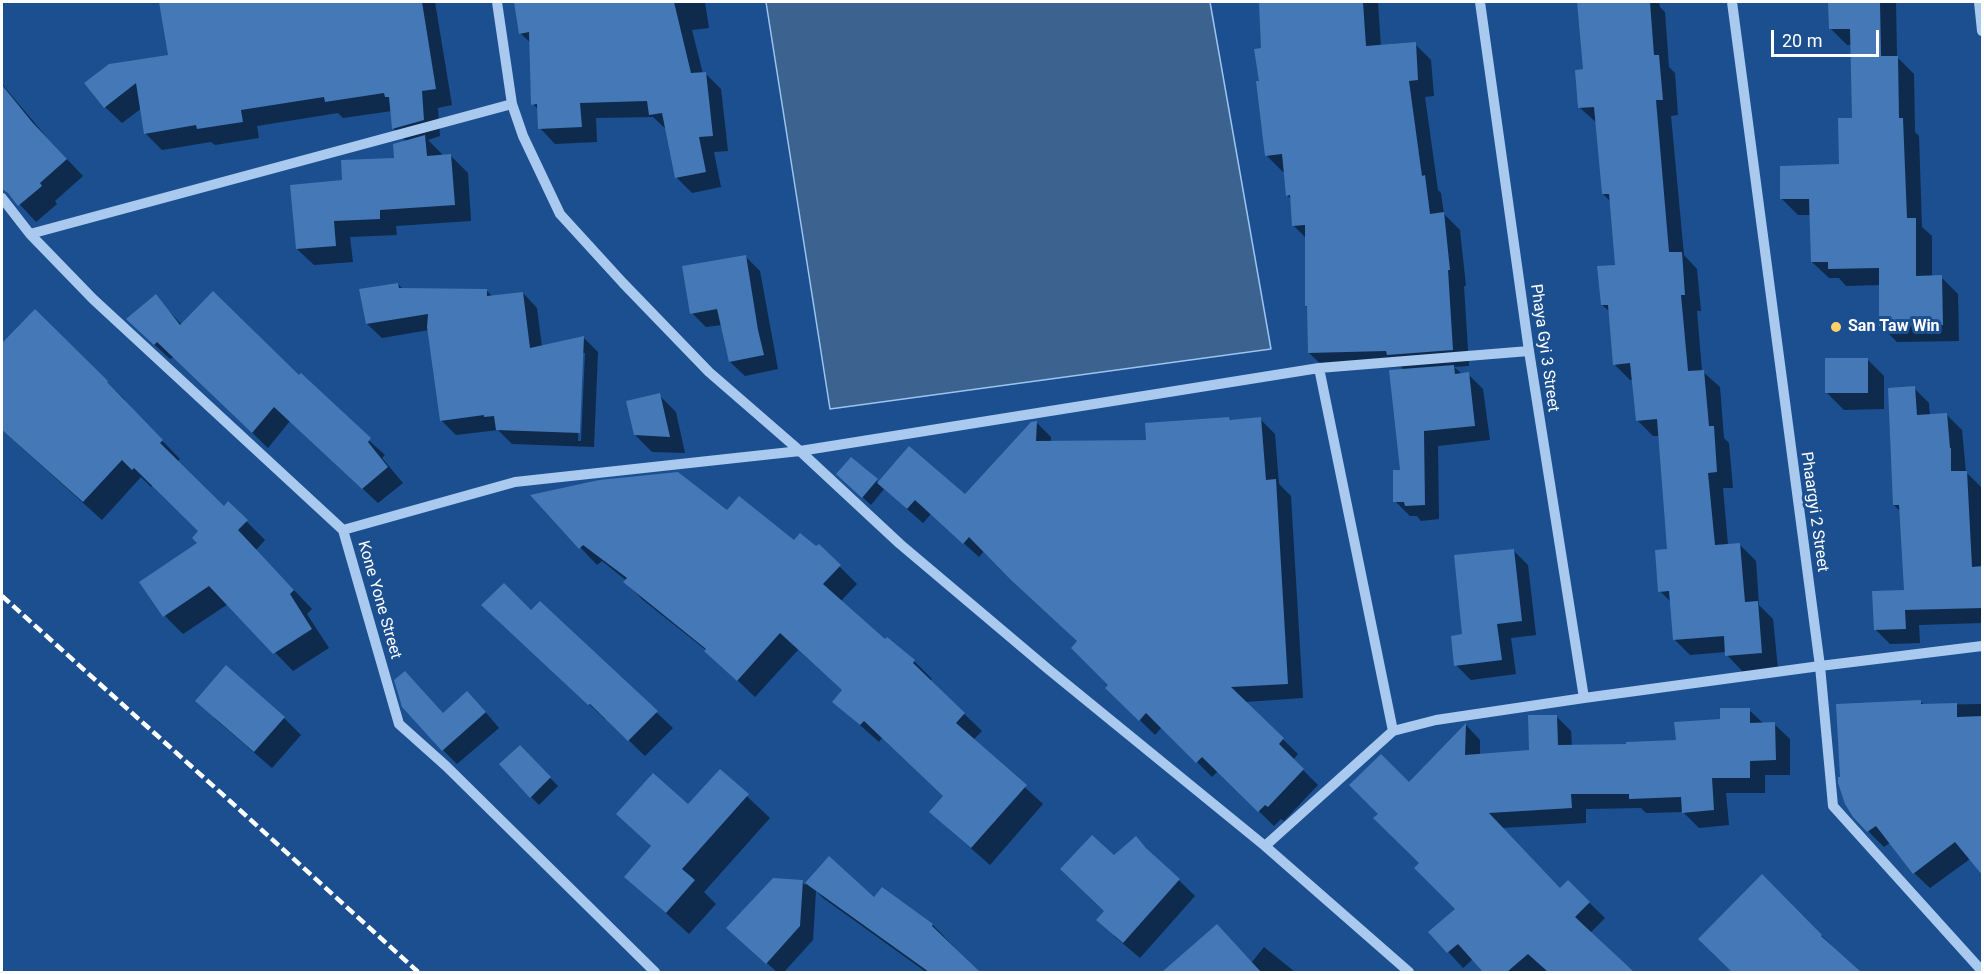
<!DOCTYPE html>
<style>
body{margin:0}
#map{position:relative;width:1984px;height:974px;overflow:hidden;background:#1b4f8f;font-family:Roboto,sans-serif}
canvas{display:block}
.frame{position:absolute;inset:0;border:3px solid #fff;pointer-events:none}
.scale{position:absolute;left:1771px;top:30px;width:108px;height:27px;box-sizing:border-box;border:3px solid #fff;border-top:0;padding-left:8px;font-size:18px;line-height:21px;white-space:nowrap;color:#fff;-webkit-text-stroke:4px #1b4f8f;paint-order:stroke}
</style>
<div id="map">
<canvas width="1984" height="974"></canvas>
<div class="frame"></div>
<div class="scale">20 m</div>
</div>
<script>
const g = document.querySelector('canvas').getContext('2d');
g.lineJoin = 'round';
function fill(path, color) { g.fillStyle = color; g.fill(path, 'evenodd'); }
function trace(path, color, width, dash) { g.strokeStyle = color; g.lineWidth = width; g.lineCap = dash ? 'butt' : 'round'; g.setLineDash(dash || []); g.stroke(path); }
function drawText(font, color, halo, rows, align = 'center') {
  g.font = font + ' Roboto,sans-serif'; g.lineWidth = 6; g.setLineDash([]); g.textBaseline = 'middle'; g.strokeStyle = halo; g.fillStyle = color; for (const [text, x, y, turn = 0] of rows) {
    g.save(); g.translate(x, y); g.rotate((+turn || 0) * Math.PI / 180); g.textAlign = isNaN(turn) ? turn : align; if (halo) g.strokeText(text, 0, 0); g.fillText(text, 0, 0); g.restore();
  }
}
const water = new Path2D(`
 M766,2H1210L1271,349L830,409Z`);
fill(water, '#3c6290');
trace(water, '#9cc4f0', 1.5);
fill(new Path2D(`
 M161,2H435L452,105L438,108L440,136L428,140L442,154V157L451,156L468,173L471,221L396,226L397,235L350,237L353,262L314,265L297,249L344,182L395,159L407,142L393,128L392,111L343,118L338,113L257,126L259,138L215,145L211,142L162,150L145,133L142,108L122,123L105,107L170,56Z
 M516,2H705L709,28L692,30L703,74L705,73L721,89L728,151L714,152L721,187L692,193L676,177L667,130L653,117L596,118L597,142L555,144L540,128L539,110L533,104L531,43L520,33Z
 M1338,2H1378L1381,47L1415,44L1431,60L1434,96L1425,97L1438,190L1441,193L1444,214L1460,230L1466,286H1464L1469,366L1454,367L1462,374H1468L1483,389L1490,440L1438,446L1439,519L1421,521L1417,516H1410L1395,501L1402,471L1404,370L1401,367L1326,369L1309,353L1308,308L1306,306V238L1293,225L1291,199L1287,195L1285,172H1283L1267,156L1344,134Z
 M1578,2H1659L1660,7L1665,12L1669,67L1675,73L1678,115L1671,116L1684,255L1697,269L1701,311H1697L1702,371L1720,387L1724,438L1729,443L1733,488H1723L1728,545H1740L1756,561L1759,605L1773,619L1778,669L1743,672L1727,655L1726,652L1690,655L1674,639L1671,602L1660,591L1668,550L1660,436H1653L1637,420L1633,380H1630L1614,364L1610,312L1602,305L1617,266L1611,202L1603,194L1597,123L1579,107L1585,71Z
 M1830,2H1896L1897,57L1914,74L1915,132L1919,136L1922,227L1932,236V277H1941L1958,294L1959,341L1897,342L1880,325V285L1846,286L1839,278H1829L1812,262L1811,215H1798L1782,199L1840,166L1854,119L1852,45H1847L1831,29Z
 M2,84L49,140L83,176L55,201L57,204L36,222L2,185Z
 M746,257L760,271L778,369L745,376L730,362L722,325L706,327L692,313Z
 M398,284L403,289L486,290L493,297L523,293L537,308L542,347L583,337L598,352L594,447L512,444L498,430L456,435L441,420L429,330L382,338L367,324ZM582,353H585L581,441H578Z
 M156,297L182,325L299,377L385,455L382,458L403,483L378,503L290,421L268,448L174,357L170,359L143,334Z
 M35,311L125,400L124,401L180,459L177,462L224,508L228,503L265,540L256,550L312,609L307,614L329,648L293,671L228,604L183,634L165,616L200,544V532L153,485L151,487L141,477L102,520L2,430V345Z
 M1867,359L1884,376V409L1844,410L1827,393Z
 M1914,388L1929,403L1930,416L1947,415L1962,430L1966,472L1981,487L1982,623L1919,625L1920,643L1890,644L1875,629L1905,591L1901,512L1894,505Z
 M659,395L676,412L685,453L652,452L635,435Z
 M1229,418L1232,421L1260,419L1275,434L1279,484L1291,496L1303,698L1245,702L1298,754L1293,760L1318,785L1284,821L1281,819L1274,826L1218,771L1212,777L1162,727L1155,735L1107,688L1110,685L1079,641L985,550L979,557L931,514L923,523L884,489L871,505L846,482L851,459L879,483L965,496L1036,422L1051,437V442L1147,441Z
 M532,496L727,512L794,542L816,548L819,546L857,584L840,602L885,641L887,639L914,661L932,679L930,681L982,731L973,740L1043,804L990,865L949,829L945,797L882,738L879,742L834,702L844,691L798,650L755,697L707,651L643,600L625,582L627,581L602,561L597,565Z
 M1513,550L1528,565L1536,635L1511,638L1516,674L1471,680L1456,665L1464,636Z
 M540,603L673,728L645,756L606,718L605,719L499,621L531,612Z
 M1920,701L1924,705L1982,704V804L1970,859L1930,888L1914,873L1891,842L1884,847L1868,831Z
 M482,708L499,728L457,764L443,750L444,714Z
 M1749,710L1764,724H1774L1790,739V775H1765V793H1726L1729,825L1699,828L1683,812L1646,813L1641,808L1586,809V823L1502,828L1560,889L1568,882L1605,918L1590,933L1631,972H1485L1473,959L1463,968L1430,932L1457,909L1421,863L1409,784L1466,725L1480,740V755L1531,751L1556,716L1571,731L1572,747L1678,742L1721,720Z
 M214,718H284L301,735L272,768Z
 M520,747L558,786L539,805L531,797Z
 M720,771L770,818L704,892L716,904L689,934L626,877L652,847L618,814L688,806Z
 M1136,838L1195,896L1140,958L1114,936L1106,912L1114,857Z
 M829,858L875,899L882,889L933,925L978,972H926L823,898L816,891L813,940L784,972H777L742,941L802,882L805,885Z
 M1762,876L1858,972H1734L1700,939Z
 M1217,926L1252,962L1264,947L1295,972H1164Z`), '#0007');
fill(new Path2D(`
 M159,2H422L436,89L422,91L424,120L392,129L389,97H385L384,93L325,102L324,97L241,110L243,122L197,129L196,125L144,134L136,83L104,108L84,83L109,64L168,55Z
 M514,2H674L691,73L706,72L713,136L699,137L706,172L675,178L662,113L649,115L647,101L580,103L582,127L538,129L537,104L531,105L529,32L519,34Z
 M1303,2H1363L1366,46L1416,42L1418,80L1409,81L1422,176L1425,175L1430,214L1444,212L1450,270H1448L1453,350L1387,355L1386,351L1308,353L1307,306H1305V225L1292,226L1290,195L1286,196L1282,154L1265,156L1256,81H1259L1254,49L1261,48L1259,3Z
 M1577,2H1650L1654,55H1659L1663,100H1656L1669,252H1682L1685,295H1681L1688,371L1704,370L1709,426H1714L1717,472L1708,473L1715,545L1740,543L1745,602L1758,601L1762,653L1725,656L1724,636L1673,640L1669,591L1658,592L1655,550L1667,549L1657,419L1636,421L1630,363L1613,365L1608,305H1601L1597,266L1615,265L1609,194H1602L1594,107L1578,108L1575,70L1583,69Z
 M1828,2H1880L1881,56H1898L1899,118H1903L1907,218H1916V276L1942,275L1943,325L1879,326V268L1828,269V262H1811L1809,199H1780V166L1839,164L1838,118H1852L1850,29H1829Z
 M2,85L32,122L67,159L40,183L42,186L18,206L8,193L2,189Z
 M425,135L427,156L451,154L455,205L380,210V219L334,221L336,246L296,249L290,185L342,180L341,160L394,158L393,144Z
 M746,255L758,330L764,355L729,362L717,309L690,314L682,266Z
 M398,283L399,288L487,289V296L523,292L530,348L584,336L580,433L496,430L494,416L484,417V415L440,421L427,327L428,314L366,324L359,289Z
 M213,291L299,375L301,373L371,438L368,442L388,467L362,489L274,407L252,433L157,342L154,345L126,319L156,294L180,325Z
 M35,309L108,381L107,382L163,440L160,443L224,506L228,501L248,520L238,530L294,590L290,594L312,629L273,654L209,586L163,617L139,582L197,543L192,538L198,531L134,468L132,470L122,460L83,502L2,430V343Z
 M1825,358H1868V393H1825Z
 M1454,365L1455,374L1469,372L1475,426L1424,431L1425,505L1405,506L1404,502H1393V470H1400L1389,370Z
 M1915,386L1917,415L1947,413L1950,448H1951V471H1967L1972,567L1983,566V608L1905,610L1906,629L1874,630L1872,591L1904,590L1899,505H1893L1888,388Z
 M660,393L670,437L634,435L626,401Z
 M1229,417L1230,420L1261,417L1266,480L1276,479L1288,684L1231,687L1284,738L1279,744L1304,769L1268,807L1265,805L1258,812L1202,757L1196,763L1146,713L1139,721L1105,688L1108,685L1071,648L1077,641L1011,580L969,537L963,544L915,500L907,509L877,483L909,446L965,494L1031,422L1037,421L1036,441L1146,440L1145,423Z
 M851,457L878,479L862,498L836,474Z
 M678,472L727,510L739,496L794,540L800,533L816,546L819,544L841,565L823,584L885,639L887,637L915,660L913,663L965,713L956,723L1027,785L971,848L929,812L943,796L864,721L860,725L832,702L842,690L780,633L737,681L704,651L706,649L623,582L627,578L583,545L579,549L530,495L599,480Z
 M1514,549L1522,621L1497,624L1502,660L1454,666L1451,636L1462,634L1454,555Z
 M504,583L531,610L540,601L658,711L628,741L590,704L588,705L481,605Z
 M226,665L285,717L254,752L195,701Z
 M405,671L443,713L467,691L486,712L442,751L402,707L394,680Z
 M1921,700V704L1957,703V717L1983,716V876L1955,842L1913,874L1876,826L1867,832L1853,817L1845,804L1838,783V777H1840L1836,704Z
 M1720,708H1750V723L1775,722L1776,760L1750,761V778H1712L1714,810L1682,813L1681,797L1629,799V794H1571L1572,808L1489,813L1560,888L1568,880L1590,902L1575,917L1634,972H1548L1528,954L1507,972H1483L1458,944L1447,953L1428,932L1455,909L1414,868L1419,863L1373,818L1378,814L1349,785L1381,754L1409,782L1466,723L1465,755L1529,750L1528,715H1557L1558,745L1626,744V742L1676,740L1674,722L1720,719Z
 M520,745L551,777L530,798L499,764Z
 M720,769L749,794L682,869L695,880L666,913L624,877L651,846L616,814L653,773L688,804Z
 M1092,835L1114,855L1136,836L1146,848L1180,879L1123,943L1096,920L1104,911L1060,869Z
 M829,856L874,897L882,887L933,924L932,926L980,972H929L805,883Z
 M1762,874L1822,935L1821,936L1861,972H1732L1698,939Z
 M773,878L803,880L800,926L766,964L726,928Z
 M1217,924L1261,972H1162Z`), '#4478b7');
trace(new Path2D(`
 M497,2L512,104L523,136L560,214L623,283L709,372L800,451L900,544L1048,669L1265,846L1409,972
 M1480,2L1529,351L1584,698
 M1732,2L1820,666L1833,806L1982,971
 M1979,2L1982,31
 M2,198L30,234L93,299L343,530L399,724L446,766L655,972
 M30,234L512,104
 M1319,368L1393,731
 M343,530L515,482L800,451L1319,368L1529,351
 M1265,846L1393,731L1436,720L1584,698L1820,666L1982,646`), '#a9c9ee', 10);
trace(new Path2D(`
 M2,596L231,802L418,972`), '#fff', 4.5, [10, 4.5]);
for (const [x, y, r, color] of [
 [1836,327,6,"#ffd166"]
]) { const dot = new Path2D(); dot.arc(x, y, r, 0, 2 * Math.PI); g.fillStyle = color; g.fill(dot); trace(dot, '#1b4f8f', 2); }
drawText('bold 16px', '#fff', '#1b4f8f', [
 ["San Taw Win",1848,327]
], 'left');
drawText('16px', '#fff', '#1b4f8f', [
 ["Phaya Gyi 3 Street",1544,348,82],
 ["Phaargyi 2 Street",1814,512,82],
 ["Kone Yone Street",379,600,74]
]);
</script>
